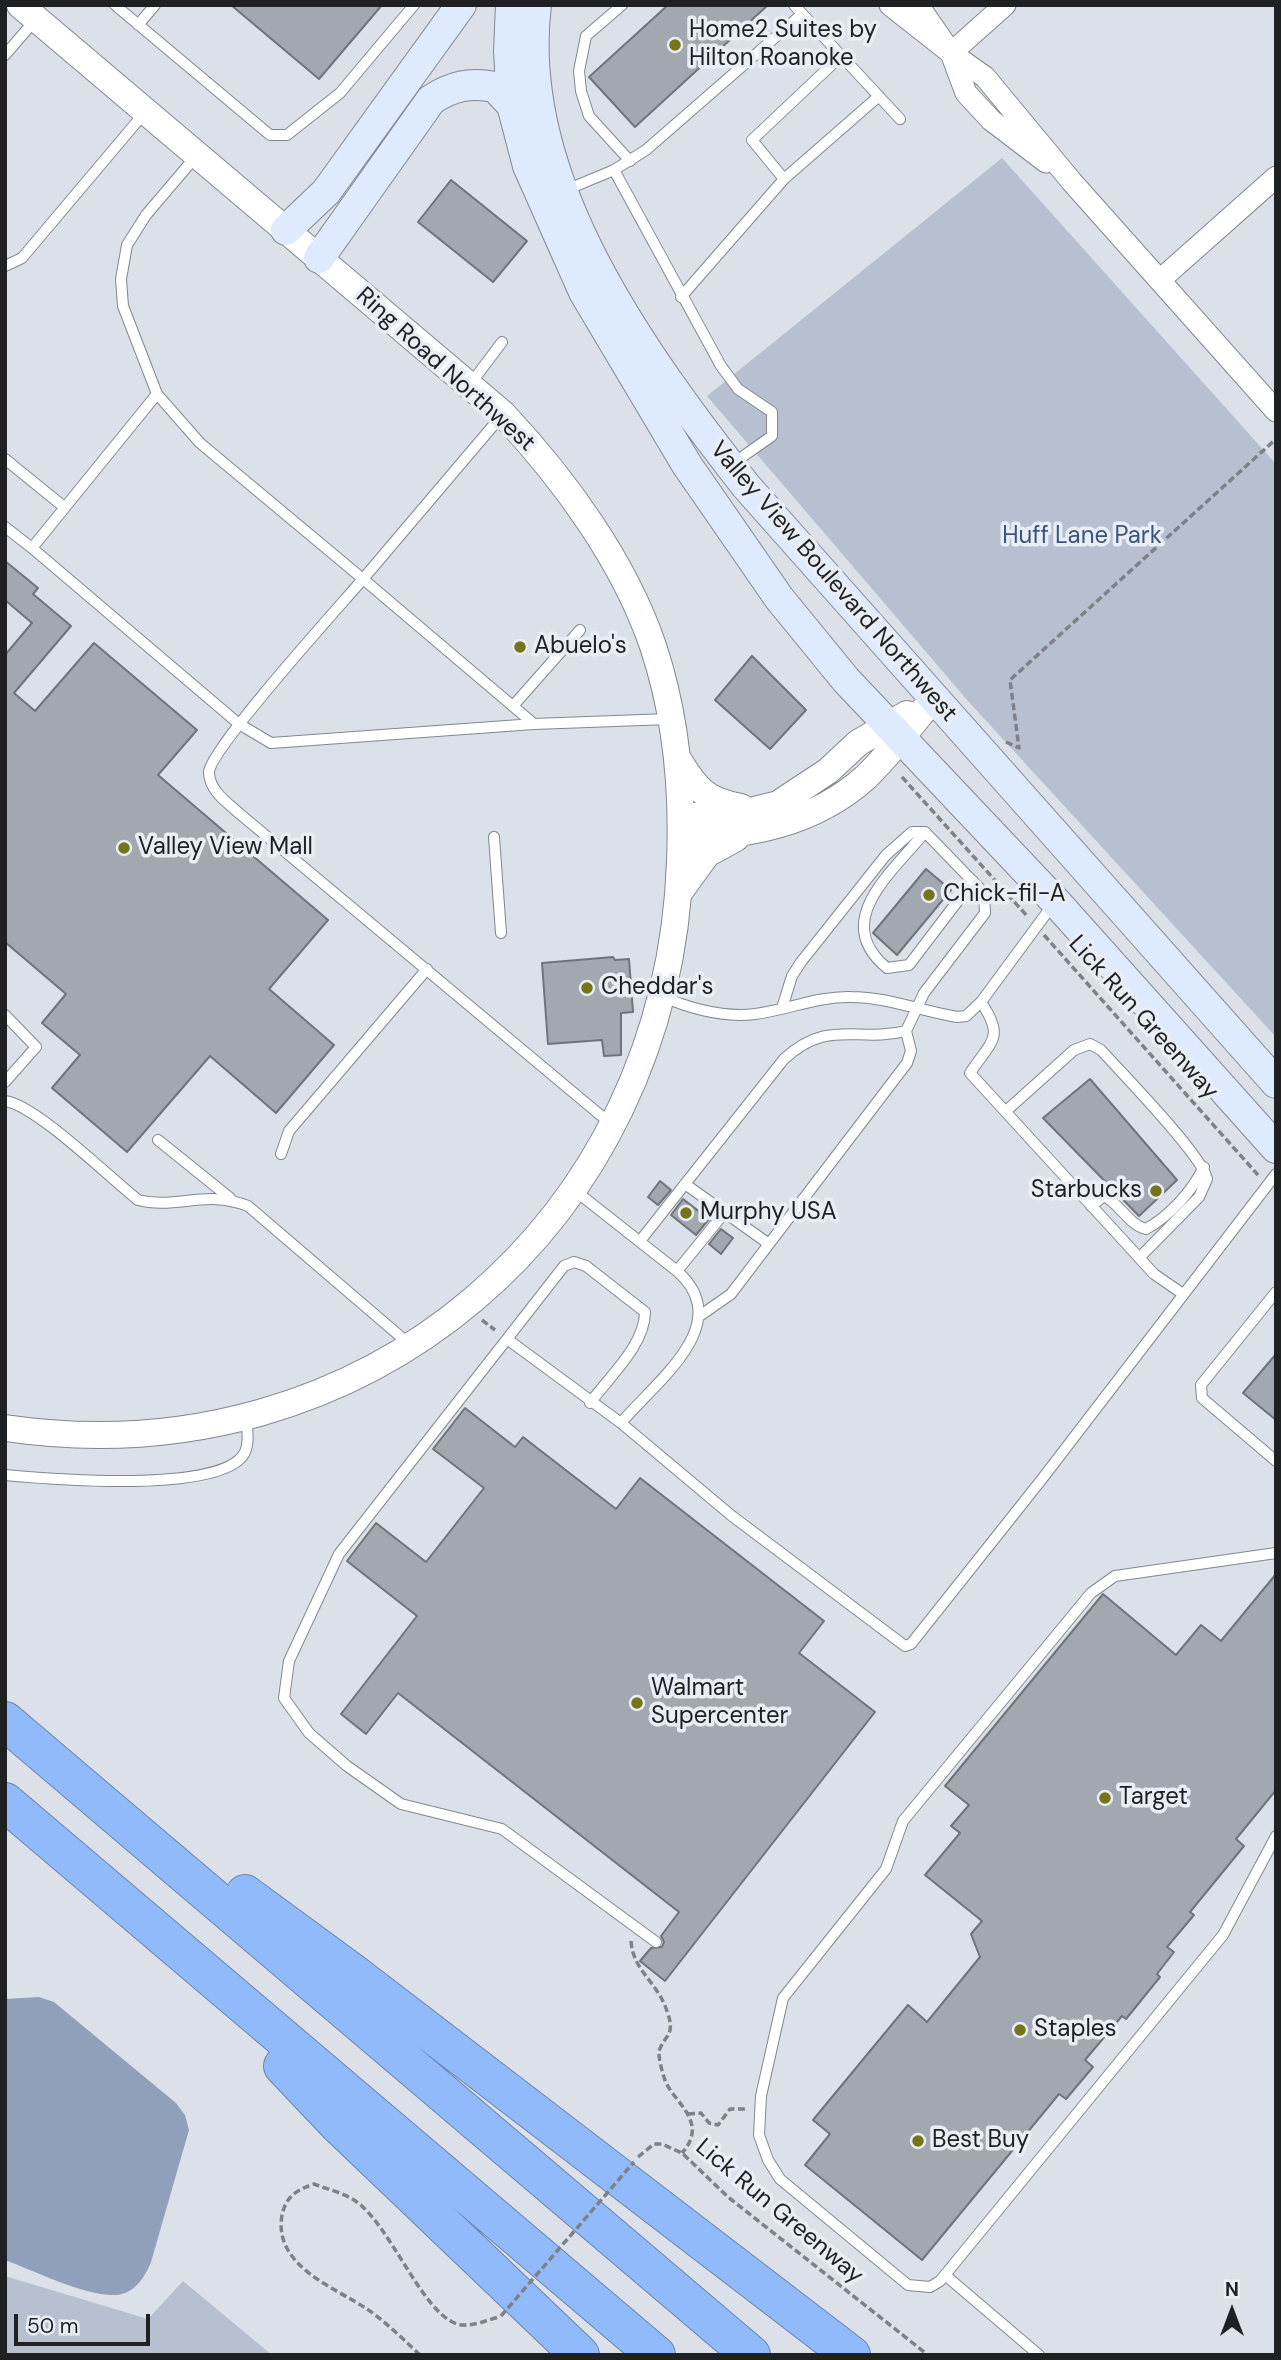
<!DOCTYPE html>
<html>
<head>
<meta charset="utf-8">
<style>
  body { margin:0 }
  #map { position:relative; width:1281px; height:2360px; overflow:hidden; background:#dce1e9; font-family:"DM Sans",sans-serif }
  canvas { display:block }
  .frame { position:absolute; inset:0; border:7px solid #1e2022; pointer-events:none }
  .north { position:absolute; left:1197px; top:2276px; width:70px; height:70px; -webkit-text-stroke:5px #e9eef6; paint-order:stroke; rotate:0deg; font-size:19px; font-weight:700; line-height:28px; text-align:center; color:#1e2022 }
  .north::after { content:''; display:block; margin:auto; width:24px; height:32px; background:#1e2022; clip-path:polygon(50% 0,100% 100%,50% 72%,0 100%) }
  .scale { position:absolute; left:14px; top:2314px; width:136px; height:32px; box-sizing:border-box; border:4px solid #1e2022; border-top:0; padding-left:9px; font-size:21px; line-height:24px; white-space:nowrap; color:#1e2022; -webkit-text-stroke:5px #e9eef6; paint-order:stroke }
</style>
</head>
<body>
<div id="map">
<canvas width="1281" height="2360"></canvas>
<div class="frame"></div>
<div class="north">N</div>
<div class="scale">50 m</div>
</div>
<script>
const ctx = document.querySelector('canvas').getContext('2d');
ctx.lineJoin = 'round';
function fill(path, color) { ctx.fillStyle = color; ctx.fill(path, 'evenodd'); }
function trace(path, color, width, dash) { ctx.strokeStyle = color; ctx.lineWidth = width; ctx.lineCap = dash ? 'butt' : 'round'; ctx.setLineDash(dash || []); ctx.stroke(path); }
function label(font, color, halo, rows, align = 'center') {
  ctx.font = font + ' "DM Sans",sans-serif'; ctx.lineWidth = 7; ctx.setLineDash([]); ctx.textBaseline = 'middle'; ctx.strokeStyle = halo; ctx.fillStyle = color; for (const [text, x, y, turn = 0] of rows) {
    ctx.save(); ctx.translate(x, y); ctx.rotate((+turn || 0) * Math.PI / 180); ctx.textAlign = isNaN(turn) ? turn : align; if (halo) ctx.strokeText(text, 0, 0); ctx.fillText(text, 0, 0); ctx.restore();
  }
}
fill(new Path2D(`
  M 1002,158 L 1276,464 L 1276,1037 L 968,701 L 707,396 Z
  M 5,2276 L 148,2319 L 183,2281 L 272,2355 L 5,2355 Z`), '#b6c0d1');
fill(new Path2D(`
  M 39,1997 L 54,2002 L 176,2103 L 185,2115 L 189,2130 L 151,2262 C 145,2277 135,2293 117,2295 C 86,2297 35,2271 5,2260 L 5,1999 Z`), '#90a0ba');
const building = new Path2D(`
  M 231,5 L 382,5 L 319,79 Z
  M 668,5 L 768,5 L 635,127 L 589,77 Z
  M 451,180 L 527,241 L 493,282 L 418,222 Z
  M 5,561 L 38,588 L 33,594 L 71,626 L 14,693 L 35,711 L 94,643 L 197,730 L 158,775 L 328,920 L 269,989 L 334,1045 L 276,1113 L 210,1056 L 127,1152 L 52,1088 L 80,1055 L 42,1023 L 66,994 L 5,942 L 5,655 L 32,623 L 5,600 Z
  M 752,656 L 806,710 L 770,749 L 715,700 Z
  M 926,869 L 951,890 L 897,955 L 873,933 Z
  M 613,957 L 615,960 L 629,959 L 633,1012 L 621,1013 L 621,1055 L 604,1056 L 602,1040 L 548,1044 L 542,963 Z
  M 1090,1079 L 1177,1180 L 1139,1216 L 1043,1118 Z
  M 660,1181 L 671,1190 L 658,1205 L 648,1197 Z
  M 683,1199 L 709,1219 L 696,1235 L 671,1215 Z
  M 721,1229 L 733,1238 L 721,1254 L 709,1244 Z
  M 1276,1354 L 1276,1420 L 1243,1393 Z
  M 465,1408 L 515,1447 L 523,1437 L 616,1509 L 640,1478 L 824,1621 L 799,1653 L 875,1712 L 665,1981 L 640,1961 L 651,1948 L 662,1947 L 664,1942 L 661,1936 L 679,1912 L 398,1693 L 366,1734 L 341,1714 L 417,1616 L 347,1561 L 376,1523 L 426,1562 L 484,1488 L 433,1449 Z
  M 1276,1574 L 1276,1790 L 1236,1839 L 1244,1846 L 1190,1912 L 1194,1915 L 1167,1947 L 1174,1952 L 1157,1974 L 1160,1977 L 1126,2019 L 1122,2016 L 1085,2060 L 1093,2067 L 1066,2099 L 1059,2094 L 922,2260 L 805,2165 L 830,2134 L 813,2120 L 908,2005 L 927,2022 L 980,1957 L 971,1934 L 982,1921 L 925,1875 L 960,1833 L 951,1826 L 969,1805 L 945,1786 L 1103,1594 L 1176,1655 L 1201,1625 L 1221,1641 Z`);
fill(building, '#a3a8b0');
trace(building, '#6f737a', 2);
const service = new Path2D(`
  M 115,5 L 270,135 L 287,135 L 340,93 L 414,5
  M 622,5 L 586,36 L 579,71 L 581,91 L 589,116 L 630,161
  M 794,5 L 900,119
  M 138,25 L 155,5
  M 5,55 L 36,19
  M 197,155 L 146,215 L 127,245 L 121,279 L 123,306 L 157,394 L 200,443 L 363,579 C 339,607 211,748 209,772 C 209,791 228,803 240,814 L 611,1124
  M 614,170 L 721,366 L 738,389 L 772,412 L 772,436 L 732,464
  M 784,179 L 752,140 L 841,56
  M 566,190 L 614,170 L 646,150 L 802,14
  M 5,266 L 22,258 L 146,111
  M 681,297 L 784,179 L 879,96
  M 469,386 L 502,342
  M 157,394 L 32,548 L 239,724 L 271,743 L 534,724 L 669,719
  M 503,414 L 363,579 L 534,724
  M 5,459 L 64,507
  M 5,527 L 32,548
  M 513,706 L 580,630
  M 925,832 C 892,873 830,921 887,968 L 909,965 L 973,881
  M 494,837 L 501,933
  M 661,996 C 691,1009 722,1018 755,1014 C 787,1010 818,996 851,997 C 887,997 921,1011 957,1017 L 966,1016 L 981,1002 L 1054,903
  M 981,1002 C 1005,1038 992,1040 970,1073 L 1154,1274 L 1183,1294
  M 5,1015 L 36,1047 L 5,1082
  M 5,1101 C 36,1105 110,1178 138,1200 C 176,1210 206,1189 248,1206 L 408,1343
  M 1006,1111 L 1074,1050 L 1090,1044 L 1101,1050 C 1121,1072 1203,1156 1207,1179 L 1199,1197 L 1139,1258
  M 158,1140 L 230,1198
  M 281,1154 L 289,1131 L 427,969
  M 573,1189 L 677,1271 C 737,1324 656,1381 621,1423 L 732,1516 L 905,1646 L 911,1644 L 1042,1479 L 1276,1174
  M 1091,1206 L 1104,1196 C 1120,1204 1129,1225 1146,1229 C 1170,1216 1192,1191 1204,1167
  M 640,1241 L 685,1184
  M 769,1244 L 907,1063 L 911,1051 L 906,1031
  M 677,1271 L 725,1212
  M 1276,1292 L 1201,1385 L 1202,1398 L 1276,1461
  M 701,1315 L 731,1294 L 769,1244 L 685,1184 L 784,1059 C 828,1018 857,1043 906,1031 L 924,993 L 985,913 L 984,893 L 925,832 L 912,832 L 886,855 L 801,962 L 792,976 L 782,1008
  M 507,1339 L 339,1554 L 289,1661 L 284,1698 L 309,1733 L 347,1766 L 401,1804 L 502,1829 L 656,1942
  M 590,1403 C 609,1377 645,1345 645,1312 L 586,1266 L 574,1262 L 564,1266 L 507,1339 L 621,1423
  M 5,1475 C 50,1479 219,1494 244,1454 C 250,1443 247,1429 246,1417
  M 1276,1553 L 1115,1576 L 1091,1593 L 903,1821 L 886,1869 L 783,1998 L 761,2096 L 759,2135 L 768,2160 L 780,2179 L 908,2285 L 930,2287 L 940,2281 L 1223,1935 L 1276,1836
  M 945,2275 L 1039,2355`);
const minor = new Path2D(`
  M 890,5 L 951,53 L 966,93 L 991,120 L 1046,162
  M 918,5 L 951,53 L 985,77 L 1072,182 L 1276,411
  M 951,53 L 1005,5
  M 1160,280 L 1276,177`);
const tertiary = new Path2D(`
  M 678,759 C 696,789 706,801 741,807
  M 681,817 L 746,812 L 778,804 L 828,771 L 858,743 L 907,714
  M 681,838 C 748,836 814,824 866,777 C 890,754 911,725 933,699
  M 678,894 L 707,854 L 736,838
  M 5,1428 C 364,1481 668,1223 680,861 C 683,789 676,715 653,646 C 624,561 564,479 503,414 L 20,5`);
const secondary = new Path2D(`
  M 511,5 L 509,51 L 512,105 L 528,166 L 584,292 L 687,465 L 779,598 L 846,680 L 1055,901 L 1276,1148
  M 536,5 C 514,181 644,355 746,486 L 1276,1083
  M 286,230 L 326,192 L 461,5
  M 319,258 L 431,100 C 452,86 470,82 495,87 L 512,105`);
const motorway = new Path2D(`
  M 5,1721 L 751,2355
  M 5,1802 L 656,2355
  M 245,1894 L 354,1974 L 851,2355
  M 283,2066 L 337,2123 L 580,2355`);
trace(service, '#83878f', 12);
trace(minor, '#83878f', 23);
trace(tertiary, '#83878f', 28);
trace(secondary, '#83878f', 32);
trace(motorway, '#6984ae', 40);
trace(new Path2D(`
  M 1006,742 L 1019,748 L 1010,680 L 1276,439
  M 902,777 L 1028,917
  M 1044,935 L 1258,1175
  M 482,1320 L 495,1330
  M 631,1941 C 633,1971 657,1981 667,2011 C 676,2036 665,2034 659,2051 C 658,2055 662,2072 664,2077 C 670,2101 711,2120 682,2153
  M 688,2114 L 701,2113 L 709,2123 L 718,2125 L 730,2109 L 747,2109
  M 638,2157 L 654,2144 L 662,2144 L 682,2153 L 728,2197 L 928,2355
  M 420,2355 C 403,2339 386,2322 367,2309 C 334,2287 273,2266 282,2215 C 286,2196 297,2190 314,2184 C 327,2189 343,2193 354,2200 C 390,2223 421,2312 457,2324 C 470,2328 487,2320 499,2317`), '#7e8186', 3.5, [7, 3.5]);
trace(service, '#fff', 10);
trace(minor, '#fff', 21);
trace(tertiary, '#fff', 26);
trace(secondary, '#deeafe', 30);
trace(motorway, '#91bafa', 38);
trace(new Path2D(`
  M 501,2316 L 634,2162`), '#7e8186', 3.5, [7, 3.5]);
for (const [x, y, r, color] of [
  [675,45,7,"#747419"],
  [520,647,7,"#747419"],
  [124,848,7,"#747419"],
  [929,895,7,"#747419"],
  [587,988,7,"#747419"],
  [1156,1191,7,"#747419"],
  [686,1213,7,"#747419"],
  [637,1703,7,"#747419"],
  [1105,1798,7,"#747419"],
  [1020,2030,7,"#747419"],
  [918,2141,7,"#747419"]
]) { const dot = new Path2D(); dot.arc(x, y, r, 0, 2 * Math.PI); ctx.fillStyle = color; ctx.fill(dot); trace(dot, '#e9eef6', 2.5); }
label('24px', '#1e2022', '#e9eef6', [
  ["Home2 Suites by",689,31],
  ["Hilton Roanoke",689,59],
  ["Abuelo's",534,647],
  ["Valley View Mall",138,848],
  ["Chick-fil-A",943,895],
  ["Cheddar's",601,988],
  ["Starbucks",1142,1191,"right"],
  ["Murphy USA",700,1213],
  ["Walmart",651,1689],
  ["Supercenter",651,1717],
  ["Target",1119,1798],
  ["Staples",1034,2030],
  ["Best Buy",932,2141]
], 'left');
label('24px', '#1e2022', '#e9eef6', [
  ["Ring Road Northwest",445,370,42],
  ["Valley View Boulevard Northwest",833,582,49],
  ["Lick Run Greenway",1143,1018,48],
  ["Lick Run Greenway",779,2212,40]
]);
label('24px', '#3b547c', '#e9eef6', [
  ["Huff Lane Park",1082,537]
]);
</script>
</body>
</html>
